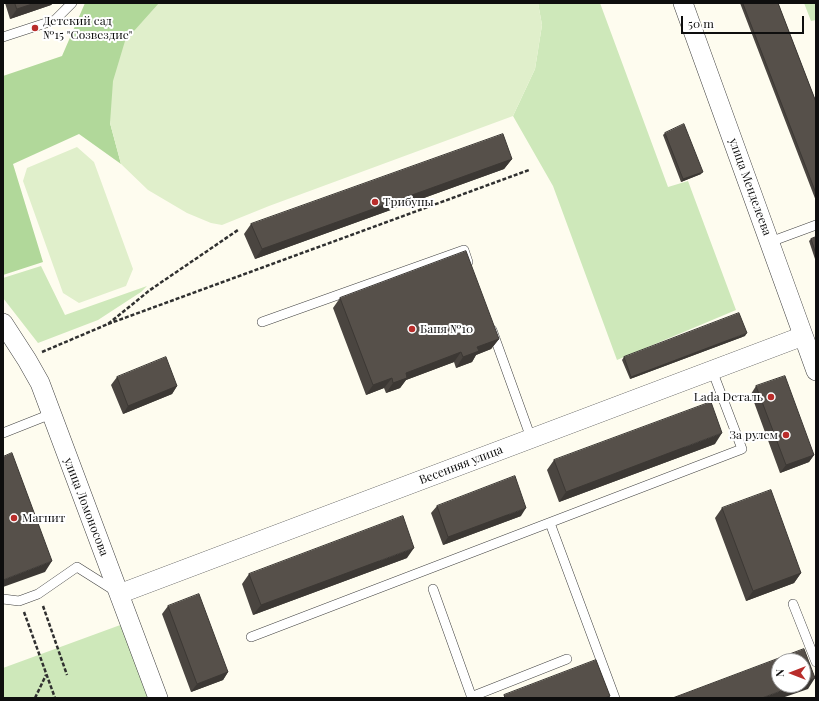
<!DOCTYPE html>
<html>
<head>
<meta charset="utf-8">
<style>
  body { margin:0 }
  #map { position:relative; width:819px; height:701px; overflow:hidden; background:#fefcef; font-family:"Playfair Display",serif }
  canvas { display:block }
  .frame { position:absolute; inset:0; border:4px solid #0e0e0e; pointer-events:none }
  .north { position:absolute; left:771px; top:653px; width:40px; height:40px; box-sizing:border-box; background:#fff; border:1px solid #9f9f9f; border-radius:50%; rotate:270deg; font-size:11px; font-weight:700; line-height:16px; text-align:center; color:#0e0e0e }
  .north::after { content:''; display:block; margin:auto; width:14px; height:18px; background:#b92d2b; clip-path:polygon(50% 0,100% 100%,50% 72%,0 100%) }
  .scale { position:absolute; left:681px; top:16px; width:123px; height:18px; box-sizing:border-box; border:2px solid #0e0e0e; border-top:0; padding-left:5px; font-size:12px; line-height:14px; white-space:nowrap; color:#0e0e0e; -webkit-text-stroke:3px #fff; paint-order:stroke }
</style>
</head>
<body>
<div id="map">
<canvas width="819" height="701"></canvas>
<div class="frame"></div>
<div class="north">N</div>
<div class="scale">50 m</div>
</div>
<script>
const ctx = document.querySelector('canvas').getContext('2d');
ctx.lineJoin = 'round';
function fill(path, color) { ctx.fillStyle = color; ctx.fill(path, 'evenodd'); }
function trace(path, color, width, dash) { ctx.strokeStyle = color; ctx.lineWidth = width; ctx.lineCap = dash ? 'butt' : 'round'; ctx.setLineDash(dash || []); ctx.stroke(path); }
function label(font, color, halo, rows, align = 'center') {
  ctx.font = font + ' "Playfair Display",serif'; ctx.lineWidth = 4; ctx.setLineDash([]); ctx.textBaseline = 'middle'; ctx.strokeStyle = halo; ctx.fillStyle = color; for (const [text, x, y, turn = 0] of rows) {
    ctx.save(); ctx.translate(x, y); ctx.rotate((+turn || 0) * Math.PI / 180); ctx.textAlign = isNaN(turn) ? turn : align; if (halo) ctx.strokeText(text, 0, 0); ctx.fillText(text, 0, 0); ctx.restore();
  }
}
fill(new Path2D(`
  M 538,3 L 600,3 L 668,187 L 688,181 L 736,310 L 617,360 L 553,186 L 513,116 L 535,69 L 542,25 Z
  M 804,3 L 816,3 L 816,20 L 811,21 Z
  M 41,266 L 65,315 L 147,286 L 141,292 L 98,320 L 38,343 L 3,298 L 3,278 Z
  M 123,624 L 150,698 L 3,698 L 3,668 Z`), '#cee8ba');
fill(new Path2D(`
  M 85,3 L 159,3 L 110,123 L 121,164 L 79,134 L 13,164 L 43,262 L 3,275 L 3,76 L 62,56 Z`), '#b1d89a');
fill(new Path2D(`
  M 159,3 L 538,3 L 542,25 L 535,69 L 513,116 L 269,206 L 222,225 L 211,223 L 187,213 L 148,190 L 121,164 L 110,123 L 113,81 L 125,41 Z
  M 77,147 L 94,162 L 133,269 L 126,286 L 79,303 L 63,293 L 23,181 L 27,168 Z`), '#e0efcb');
const service = new Path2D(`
  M 3,37 L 55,20 L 72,3
  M 770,242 L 816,225
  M 262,322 L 464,250 L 468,262
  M 492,330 L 531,438
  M 3,433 L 51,414
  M 550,523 L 615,698
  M 433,589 L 472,698
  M 3,599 L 19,601 L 38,594 L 77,567 L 115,591
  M 793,604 L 816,662
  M 251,637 L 742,449 L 712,370
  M 471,697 L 567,659`);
const minor = new Path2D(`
  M 683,3 L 816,371
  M 3,323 L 27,360 L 40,383 L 158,698
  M 119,594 L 803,336`);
trace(service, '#414141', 10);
trace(minor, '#414141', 20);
trace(new Path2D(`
  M 108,324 L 529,170
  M 42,352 L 108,324 L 150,290 L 238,230
  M 43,606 L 67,675
  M 24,612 L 55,698
  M 35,698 L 46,675
  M 815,698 L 816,698`), '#303030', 2.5, [4, 2]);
trace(service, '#fff', 9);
trace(minor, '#fff', 19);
fill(new Path2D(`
  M 5,3 L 53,3 L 51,5 L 10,19 Z
  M 740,3 L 778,3 L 816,102 L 816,201 Z
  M 665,133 L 701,174 L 681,182 L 663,135 Z
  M 512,159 L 504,169 L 255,259 L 244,234 L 251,224 Z
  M 816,237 L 816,262 L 809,241 L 811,239 Z
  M 340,298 L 499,339 L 491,349 L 476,355 L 472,362 L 456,368 L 454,362 L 406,380 L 400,388 L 386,393 L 384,388 L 366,395 L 333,308 Z
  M 745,336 L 630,379 L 622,360 L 624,357 Z
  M 117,377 L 177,386 L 172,394 L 123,414 L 111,385 Z
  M 756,386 L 814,455 L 809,462 L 780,473 L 751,394 Z
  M 715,444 L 559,502 L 547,470 L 554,460 Z
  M 437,506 L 521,516 L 443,545 L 431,513 Z
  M 722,508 L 801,573 L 794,583 L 746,601 L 715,518 Z
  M 407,558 L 253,615 L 242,584 L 249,574 Z
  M 168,606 L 228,672 L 223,680 L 191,692 L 162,614 Z`), '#4a4540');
fill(new Path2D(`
  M 35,3 L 53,3 L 51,5 L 10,19 L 17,9 Z
  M 512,159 L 504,169 L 255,259 L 262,249 Z
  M 703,172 L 701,174 L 681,182 L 683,179 Z
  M 747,333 L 745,336 L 630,379 L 631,377 Z
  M 499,339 L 491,349 L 476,355 L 472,362 L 456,368 L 463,357 L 477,347 Z
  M 461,352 L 454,362 L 406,380 L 400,388 L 386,393 L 393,383 L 406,373 Z
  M 392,378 L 384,388 L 366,395 L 373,385 Z
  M 177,386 L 172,394 L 123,414 L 128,406 Z
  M 722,433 L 715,444 L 559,502 L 566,492 Z
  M 814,455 L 809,462 L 780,473 L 786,465 Z
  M 526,508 L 521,516 L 443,545 L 448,537 Z
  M 414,548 L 407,558 L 253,615 L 261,605 Z
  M 52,561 L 45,572 L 3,587 L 3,580 Z
  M 801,573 L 794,583 L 746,601 L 753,591 Z
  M 228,672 L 223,680 L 191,692 L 197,684 Z
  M 815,678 L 808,689 L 782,698 L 762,698 L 797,685 L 803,685 L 803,683 Z`), '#3c3834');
const building = new Path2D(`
  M 15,3 L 35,3 L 17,9 Z
  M 743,3 L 778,3 L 816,102 L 816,193 Z
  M 684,124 L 703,172 L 683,179 L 665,133 Z
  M 503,134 L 512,159 L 262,249 L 251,224 Z
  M 816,237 L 816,254 L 811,239 Z
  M 466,251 L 499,339 L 477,347 L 479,351 L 463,357 L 461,352 L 406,373 L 407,378 L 393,383 L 392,378 L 373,385 L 340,298 Z
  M 739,313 L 747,333 L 631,377 L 624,357 Z
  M 166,357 L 177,386 L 128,406 L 117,377 Z
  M 785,376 L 814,455 L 786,465 L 756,386 Z
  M 711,402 L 722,433 L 566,492 L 554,460 Z
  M 12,453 L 52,561 L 3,580 L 3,457 Z
  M 515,476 L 526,508 L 448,537 L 437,506 Z
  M 771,490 L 801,573 L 753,591 L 722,508 Z
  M 403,516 L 414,548 L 261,605 L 249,574 Z
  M 199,594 L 228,672 L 197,684 L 168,606 Z
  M 804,649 L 815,678 L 803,683 L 803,661 L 779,661 L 779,685 L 797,685 L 762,698 L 673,698 Z
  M 596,660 L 610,696 L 605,698 L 505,698 L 504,695 Z`);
fill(building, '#56504a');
trace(building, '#3c3834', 1);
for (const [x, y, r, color] of [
  [35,28,4,"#b92d2b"],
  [375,202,4,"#b92d2b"],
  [412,329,4,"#b92d2b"],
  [771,397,4,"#b92d2b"],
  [786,435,4,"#b92d2b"],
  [14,518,4,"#b92d2b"]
]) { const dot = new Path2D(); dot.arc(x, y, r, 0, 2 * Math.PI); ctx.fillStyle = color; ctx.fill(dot); trace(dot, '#fff', 1.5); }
label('12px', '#0e0e0e', '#fff', [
  ["Детский сад",43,21],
  ["№15 \"Созвездие\"",43,35],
  ["Трибуны",383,202],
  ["Баня №10",420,329],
  ["Lada Dеталь",763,397,"right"],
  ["За рулем",778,435,"right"],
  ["Магнит",22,518]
], 'left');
label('12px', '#0e0e0e', '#fff', [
  ["улица Менделеева",750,187,70],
  ["Весенняя улица",461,465,-21],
  ["улица Ломоносова",86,507,69]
]);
</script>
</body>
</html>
